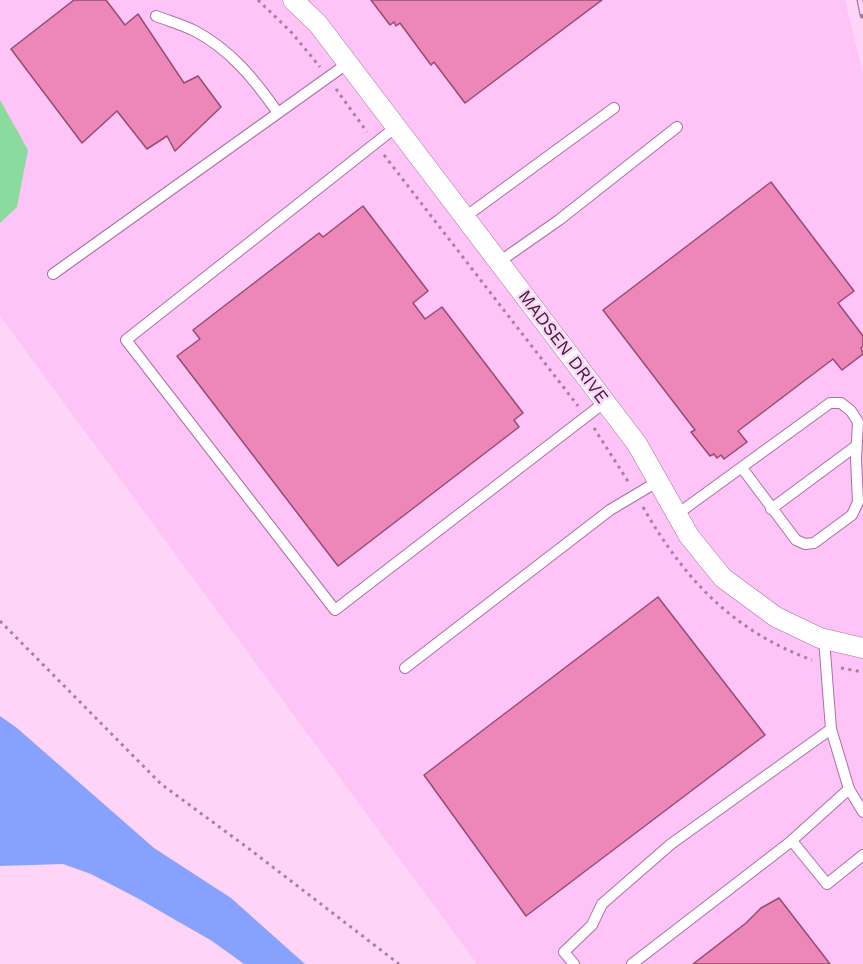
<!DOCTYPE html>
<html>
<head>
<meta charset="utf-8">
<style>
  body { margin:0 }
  canvas { display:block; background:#fed5f8 }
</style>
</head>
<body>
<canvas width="863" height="964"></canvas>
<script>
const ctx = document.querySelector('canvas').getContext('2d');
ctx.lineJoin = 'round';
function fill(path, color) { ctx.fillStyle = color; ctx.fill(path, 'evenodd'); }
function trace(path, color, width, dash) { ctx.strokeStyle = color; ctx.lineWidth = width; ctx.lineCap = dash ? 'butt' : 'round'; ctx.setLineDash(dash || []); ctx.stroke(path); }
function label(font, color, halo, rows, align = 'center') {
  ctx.font = font + ' "Work Sans",sans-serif'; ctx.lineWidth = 5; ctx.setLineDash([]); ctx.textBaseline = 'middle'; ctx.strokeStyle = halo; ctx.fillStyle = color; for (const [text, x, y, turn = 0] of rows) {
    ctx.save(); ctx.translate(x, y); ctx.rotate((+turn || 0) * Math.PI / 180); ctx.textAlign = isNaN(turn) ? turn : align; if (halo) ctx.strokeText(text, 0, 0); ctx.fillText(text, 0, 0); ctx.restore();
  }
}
fill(new Path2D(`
  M 0,0 L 845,0 L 863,75 L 863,964 L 477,964 L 0,316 Z`), '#fec3f7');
fill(new Path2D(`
  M 0,100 L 28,150 L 17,207 L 0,223 Z`), '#8adb9d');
fill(new Path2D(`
  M 0,716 L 17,728 L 154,848 L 231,898 L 305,964 L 244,964 L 212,941 L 139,899 L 91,874 L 63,864 L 0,866 Z`), '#87a2fe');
const building = new Path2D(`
  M 74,0 L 106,0 L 125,25 L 138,14 L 184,83 L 198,76 L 221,107 L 175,151 L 167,136 L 147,149 L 117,111 L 82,143 L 11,49 Z
  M 371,0 L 602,0 L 465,103 L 434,62 L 431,65 L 400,23 L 396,26 L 394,22 L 390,25 Z
  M 771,182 L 854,291 L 838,303 L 863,336 L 863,346 L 861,348 L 863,354 L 842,370 L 833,359 L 738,431 L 747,442 L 724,459 L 721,455 L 717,458 L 714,454 L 710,456 L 691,432 L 695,430 L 603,310 Z
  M 363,206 L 428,291 L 413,303 L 425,319 L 442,307 L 523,413 L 514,420 L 519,427 L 338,566 L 177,356 L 200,339 L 193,330 L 319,233 L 323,237 Z
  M 658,597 L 765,735 L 526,916 L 424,775 Z
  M 779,898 L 830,964 L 693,964 L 746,923 L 761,908 Z`);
fill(building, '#ee87b9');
trace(building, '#964c71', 1.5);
const service = new Path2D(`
  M 156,16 C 169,21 183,25 195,31 C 231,50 255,80 278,113
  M 396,127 L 126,340 L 335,610 L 605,402
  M 465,217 L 614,108
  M 499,262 L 559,220 L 677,127
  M 53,274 L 348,63
  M 771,509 L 856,446
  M 676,515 L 830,403 L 841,403 L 851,411 L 858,422 L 856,459 L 858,502 L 852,515 L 814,543 L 805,544 L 796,540 L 742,468
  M 824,639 L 831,729 L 849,789 L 863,812
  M 405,668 L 610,510 L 657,482
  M 792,841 L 827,884 L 863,855
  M 574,964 L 564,952 L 592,925 L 602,904 L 671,844 L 831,729
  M 632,964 L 789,843 L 849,789`);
const minor = new Path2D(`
  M 293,0 L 318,24 L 637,444 L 689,536 L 723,578 L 776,617 L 820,638 L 863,648`);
trace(service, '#ac6ea5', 12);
trace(minor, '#ac6ea5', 21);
trace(new Path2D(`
  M 258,0 L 292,33 L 320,67
  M 336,89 L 367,132
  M 384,155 L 578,406
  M 594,428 L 629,483
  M 643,507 C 684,579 733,631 812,660
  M 0,621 L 161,784 L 248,848 L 399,964
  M 841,668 L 863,672`), '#a583a0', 3, [3, 4.5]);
trace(service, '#fff', 10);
trace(minor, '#fff', 20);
const rail = new Path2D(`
  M 860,0 L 863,15`);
trace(rail, '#a07e9b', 7);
trace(rail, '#fed5f8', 4.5, [14]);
label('18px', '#3c2239', '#fed5f8', [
  ["MADSEN DRIVE",563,347,53]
]);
</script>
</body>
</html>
